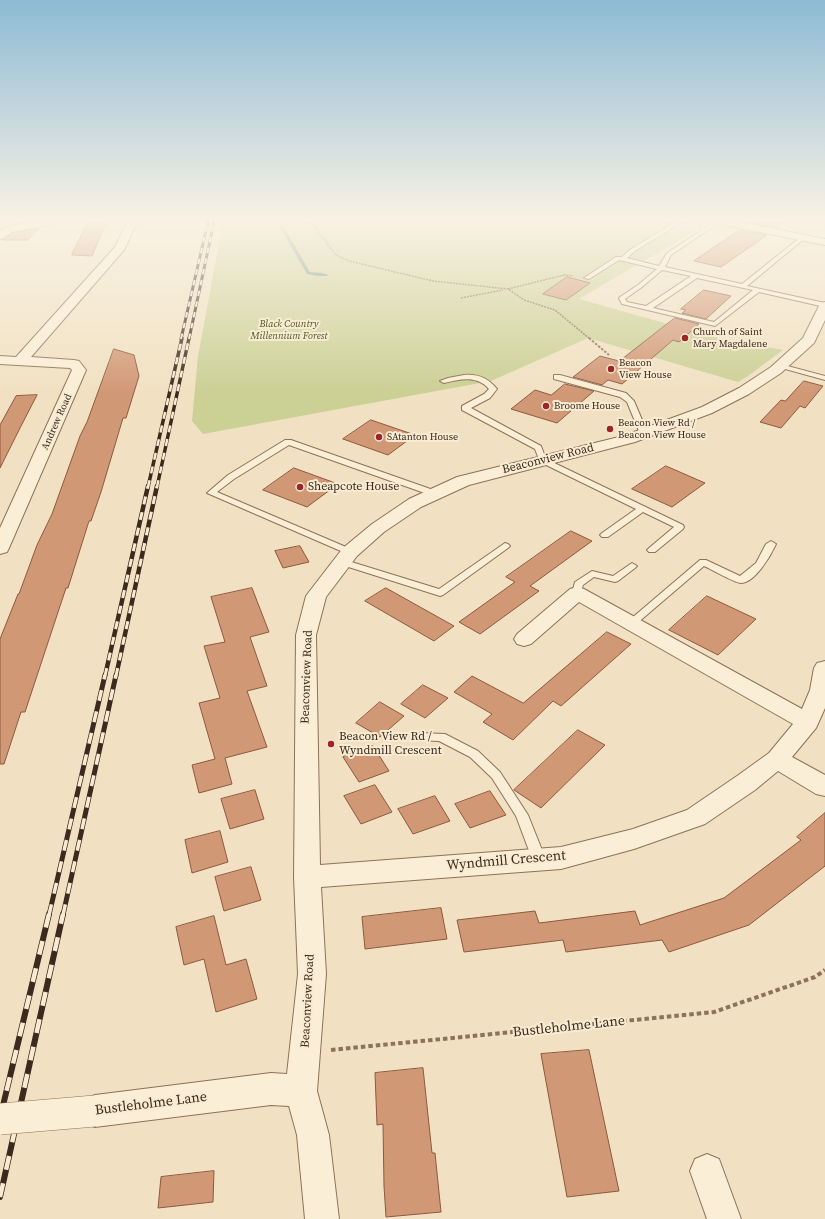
<!DOCTYPE html>
<html>
<head>
<meta charset="utf-8">
<style>
  body { margin:0 }
  canvas { display:block; background:#f1e1c2 }
</style>
</head>
<body>
<canvas width="825" height="1219"></canvas>
<script>
const ctx = document.querySelector('canvas').getContext('2d');
ctx.lineJoin = 'round';
function fill(path, color) { ctx.fillStyle = color; ctx.fill(path, 'evenodd'); }
function trace(path, color, width, dash) { ctx.strokeStyle = color; ctx.lineWidth = width; ctx.lineCap = dash ? 'butt' : 'round'; ctx.setLineDash(dash || []); ctx.stroke(path); }
function label(font, color, halo, rows, align = 'center') {
  ctx.font = font + ' "Source Serif 4",serif'; ctx.lineWidth = 4; ctx.setLineDash([]); ctx.textBaseline = 'middle'; ctx.strokeStyle = halo; ctx.fillStyle = color; for (const [text, x, y, turn = 0] of rows) {
    ctx.save(); ctx.translate(x, y); ctx.rotate((+turn || 0) * Math.PI / 180); ctx.textAlign = isNaN(turn) ? turn : align; if (halo) ctx.strokeText(text, 0, 0); ctx.fillText(text, 0, 0); ctx.restore();
  }
}
fill(new Path2D(`
  M 223,222 L 710,222 L 579,299 L 718,338 L 783,350 L 748,376 L 738,382 L 588,338 L 491,381 L 203,434 L 192,421 L 198,356 Z`), '#cbd095');
fill(new Path2D(`
  M 281,225 L 283,226 L 310,272 C 315,273 323,272 328,275 L 327,276 L 317,276 L 307,274 L 279,226 Z`), '#6b9287');
const building = new Path2D(`
  M 88,222 L 106,222 L 92,256 L 72,255 Z
  M 752,222 L 785,222 L 777,228 L 751,223 Z
  M 39,228 L 28,240 L 2,240 L 13,233 Z
  M 740,230 L 767,235 L 721,267 L 694,261 Z
  M 567,277 L 590,283 L 566,300 L 543,294 Z
  M 704,290 L 731,296 L 706,319 L 682,313 L 686,310 L 681,309 Z
  M 675,318 L 699,324 L 679,342 L 673,340 L 622,384 L 608,380 L 602,385 L 573,377 L 600,356 L 619,361 Z
  M 114,349 L 134,355 L 139,376 L 126,418 L 123,418 L 101,492 L 91,521 L 89,521 L 68,588 L 66,588 L 25,712 L 21,712 L 4,764 L 0,764 L 0,639 L 18,594 L 19,594 L 37,545 L 52,514 L 80,436 L 87,422 Z
  M 804,381 L 823,386 L 805,408 L 800,406 L 781,428 L 760,422 L 781,400 L 785,401 Z
  M 565,384 L 594,391 L 557,423 L 511,409 L 535,390 L 551,395 Z
  M 37,395 L 20,428 L 0,468 L 0,425 L 16,396 Z
  M 371,420 L 415,435 L 388,455 L 343,439 Z
  M 666,466 L 705,483 L 672,507 L 632,489 Z
  M 294,468 L 338,484 L 307,507 L 263,490 Z
  M 571,531 L 592,541 L 530,586 L 539,591 L 480,634 L 459,622 L 515,582 L 506,577 Z
  M 300,546 L 309,562 L 283,568 L 275,551 Z
  M 252,588 L 269,632 L 250,637 L 267,686 L 247,691 L 267,747 L 225,758 L 232,784 L 199,793 L 192,765 L 215,759 L 199,703 L 220,698 L 204,646 L 225,642 L 211,597 Z
  M 386,588 L 454,626 L 434,641 L 365,601 Z
  M 707,596 L 756,619 L 718,655 L 669,630 Z
  M 607,632 L 631,644 L 561,706 L 553,701 L 513,740 L 483,722 L 492,714 L 454,692 L 472,676 L 523,703 Z
  M 423,685 L 448,698 L 425,718 L 401,704 Z
  M 380,702 L 404,716 L 380,737 L 356,723 Z
  M 578,730 L 605,745 L 541,808 L 514,790 Z
  M 373,746 L 389,771 L 359,782 L 343,757 Z
  M 375,785 L 392,812 L 361,824 L 344,796 Z
  M 255,790 L 264,819 L 230,829 L 221,799 Z
  M 490,791 L 506,815 L 470,828 L 455,804 Z
  M 435,796 L 450,821 L 413,834 L 398,809 Z
  M 825,813 L 825,866 L 749,925 L 669,952 L 662,940 L 566,952 L 563,940 L 464,952 L 457,920 L 535,911 L 539,923 L 635,911 L 640,925 L 724,898 L 801,840 L 797,837 Z
  M 220,831 L 228,862 L 192,873 L 185,840 Z
  M 251,867 L 261,900 L 224,911 L 215,877 Z
  M 441,908 L 447,939 L 365,949 L 362,917 Z
  M 214,916 L 226,965 L 246,959 L 257,999 L 216,1012 L 204,959 L 184,965 L 176,927 Z
  M 589,1050 L 619,1191 L 567,1197 L 541,1054 Z
  M 423,1068 L 432,1153 L 435,1153 L 441,1212 L 386,1217 L 384,1186 L 383,1124 L 377,1125 L 375,1073 Z
  M 214,1171 L 213,1202 L 158,1208 L 161,1177 Z`);
fill(building, '#d19876');
trace(building, '#8d593c', 1);
const lane = new Path2D(`
  M 676,222 L 682,222 L 635,251 L 627,258 L 659,266 L 667,253 L 714,222 L 720,222 L 671,255 L 665,267 L 742,284 L 802,236 L 804,237 L 804,239 L 747,286 L 825,303 L 825,307 L 759,292 L 715,326 L 622,304 L 619,298 L 620,297 L 638,285 L 657,269 L 619,260 L 589,279 L 584,278 L 616,257 L 622,257 L 631,249 ZM 662,270 L 691,276 L 646,306 L 627,302 L 625,299 L 642,287 ZM 697,278 L 753,290 L 714,322 L 653,308 Z
  M 780,364 L 825,376 L 825,380 L 778,367 L 778,365 Z
  M 464,375 C 478,374 488,378 497,389 L 490,398 L 471,408 L 541,446 L 546,459 L 683,525 L 684,527 L 683,529 L 655,552 L 649,552 L 647,550 L 649,548 L 674,527 L 643,512 L 608,537 L 602,537 L 600,535 L 602,533 L 636,509 L 540,462 L 535,449 L 462,410 L 462,406 L 484,394 L 489,389 C 477,375 460,379 444,383 L 440,381 L 448,378 Z
  M 554,375 L 560,375 L 626,393 L 634,401 L 648,434 L 644,436 L 641,436 L 627,402 L 620,397 L 554,379 Z
  M 285,440 L 291,440 L 439,492 L 440,494 L 439,496 L 433,496 L 289,445 L 234,479 L 217,492 L 353,550 L 355,552 L 350,555 L 207,493 L 228,475 Z
  M 771,541 L 776,544 C 771,555 755,583 741,583 C 735,583 711,569 704,566 L 635,625 L 631,626 L 626,623 L 700,560 L 706,560 L 740,576 L 756,563 L 766,544 Z
  M 505,543 L 508,544 L 510,546 L 508,548 L 443,595 L 440,596 L 339,564 L 337,562 L 339,560 L 345,560 L 439,589 Z
  M 632,563 L 637,566 L 635,568 L 618,581 L 615,582 L 594,577 L 583,585 L 580,595 L 577,596 L 572,593 L 575,582 L 592,571 L 613,576 Z
  M 419,733 L 445,734 L 478,751 L 500,772 L 528,815 L 546,860 L 544,864 L 539,865 L 534,864 L 516,816 L 492,778 L 470,757 L 439,741 L 415,740 L 413,737 L 415,734 Z`);
const street = new Path2D(`
  M 32,222 L 54,222 L 49,225 L 12,232 L 4,238 L 0,239 L 0,231 L 5,227 Z
  M 127,222 L 137,222 L 124,250 L 31,357 L 74,360 L 79,361 L 86,370 L 9,548 L 7,552 L 0,554 L 0,528 L 72,370 L 70,368 L 0,364 L 0,356 L 16,357 L 115,247 Z
  M 720,222 L 740,222 L 825,239 L 825,245 L 725,225 L 721,224 Z
  M 825,302 L 825,320 L 814,343 L 781,373 L 749,394 L 712,413 L 635,442 L 469,485 L 421,507 L 384,532 L 357,556 L 326,597 L 316,635 L 320,865 L 561,847 L 633,829 L 687,810 L 737,776 L 769,753 L 793,724 L 579,602 L 531,644 L 524,646 L 517,644 L 514,639 L 517,634 L 570,589 L 577,587 L 584,589 L 802,709 L 810,690 L 814,668 L 817,663 L 825,661 L 825,708 L 816,728 L 792,757 L 825,775 L 825,796 L 816,794 L 778,771 L 755,790 L 705,824 L 634,849 L 561,869 L 321,887 L 326,974 L 317,1091 L 329,1135 L 339,1219 L 305,1219 L 297,1135 L 289,1106 L 271,1105 L 95,1127 L 84,1122 L 79,1111 L 84,1100 L 95,1095 L 271,1073 L 287,1074 L 298,974 L 294,877 L 296,635 L 306,596 L 309,592 L 343,548 L 372,524 L 409,499 L 457,477 L 623,436 L 702,407 L 739,388 L 771,367 L 803,338 L 819,306 L 821,303 Z
  M 707,1154 L 719,1159 L 741,1219 L 707,1219 L 690,1171 L 695,1159 Z`);
trace(lane, '#8c7258', 2);
trace(street, '#8c7258', 2);
trace(new Path2D(`
  M 311,222 L 336,255 L 349,261 L 433,281 L 508,289 L 524,300 L 555,310 L 590,339
  M 508,289 L 564,275 L 573,276
  M 461,298 L 503,290`), '#8c7258', 1.5, [2, 1]);
trace(new Path2D(`
  M 589,338 L 609,355`), '#8c7258', 2, [2.5, 1.5]);
trace(new Path2D(`
  M 331,1050 L 714,1012 L 815,977 L 825,970`), '#8c7258', 4, [4.5, 3]);
fill(lane, '#fbeed6');
fill(street, '#fbeed6');
const railFar4 = new Path2D(`
  M 181,339 L 208,222
  M 189,339 L 214,222`);
const railFar3 = new Path2D(`
  M 148,487 L 182,338
  M 157,487 L 189,338`);
const railFar2 = new Path2D(`
  M 105,676 L 148,486
  M 116,676 L 157,486`);
const railFar1 = new Path2D(`
  M 49,915 L 105,675
  M 63,915 L 116,675`);
const rail = new Path2D(`
  M 0,1118 L 49,914
  M 0,1197 L 63,914`);
trace(railFar4, '#3b2a1d', 3);
trace(railFar3, '#3b2a1d', 3.5);
trace(railFar2, '#3b2a1d', 4.5);
trace(railFar1, '#3b2a1d', 5);
trace(rail, '#3b2a1d', 6);
trace(railFar4, '#f8ebd2', 2, [5.5]);
trace(railFar3, '#f8ebd2', 2.5, [7]);
trace(railFar2, '#f8ebd2', 3, [8]);
trace(railFar1, '#f8ebd2', 3.5, [11]);
trace(rail, '#f8ebd2', 4.5, [14]);
const streetBridge = new Path2D(`
  M 0,1119 L 95,1111`);
trace(streetBridge, '#8c7258', 32, []);
trace(streetBridge, '#fbeed6', 31);
const sky = ctx.createLinearGradient(0, 0, 0, 393);
sky.addColorStop(0, '#8dbad5');
sky.addColorStop(0.56, '#f9f2e4');
sky.addColorStop(1, '#f9f2e400');
ctx.fillStyle = sky;
ctx.fillRect(0, 0, 825, 393);
for (const [x, y, r, color] of [
  [685,338,4,"#9f242a"],
  [611,369,4,"#9f242a"],
  [546,406,4,"#9f242a"],
  [610,429,4,"#9f242a"],
  [379,437,4,"#9f242a"],
  [300,487,4,"#9f242a"],
  [331,744,4,"#9f242a"]
]) { const dot = new Path2D(); dot.arc(x, y, r, 0, 2 * Math.PI); ctx.fillStyle = color; ctx.fill(dot); trace(dot, '#f8ebd2', 1.5); }
label('italic 10px', '#4d5922', '#f8ebd2', [
  ["Black Country",289,324],
  ["Millennium Forest",289,336]
]);
label('10px', '#3b2a1d', '#f8ebd2', [
  ["Church of Saint",693,332],
  ["Mary Magdalene",693,344],
  ["Beacon",619,363],
  ["View House",619,375],
  ["Broome House",554,406],
  ["Beacon View Rd /",618,423],
  ["Beacon View House",618,435],
  ["SAtanton House",387,437]
], 'left');
label('10px', '#3b2a1d', '#f8ebd2', [
  ["Andrew Road",57,422,-66]
]);
label('12px', '#3b2a1d', '#f8ebd2', [
  ["Beaconview Road",548,459,-14],
  ["Beaconview Road",307,677,-88],
  ["Beaconview Road",308,1001,-87]
]);
label('12px', '#3b2a1d', '#f8ebd2', [
  ["Sheapcote House",308,487],
  ["Beacon View Rd /",339,737],
  ["Wyndmill Crescent",339,751]
], 'left');
label('14px', '#3b2a1d', '#f8ebd2', [
  ["Wyndmill Crescent",506,861,-5],
  ["Bustleholme Lane",569,1027,-6],
  ["Bustleholme Lane",151,1104,-7]
]);
</script>
</body>
</html>
